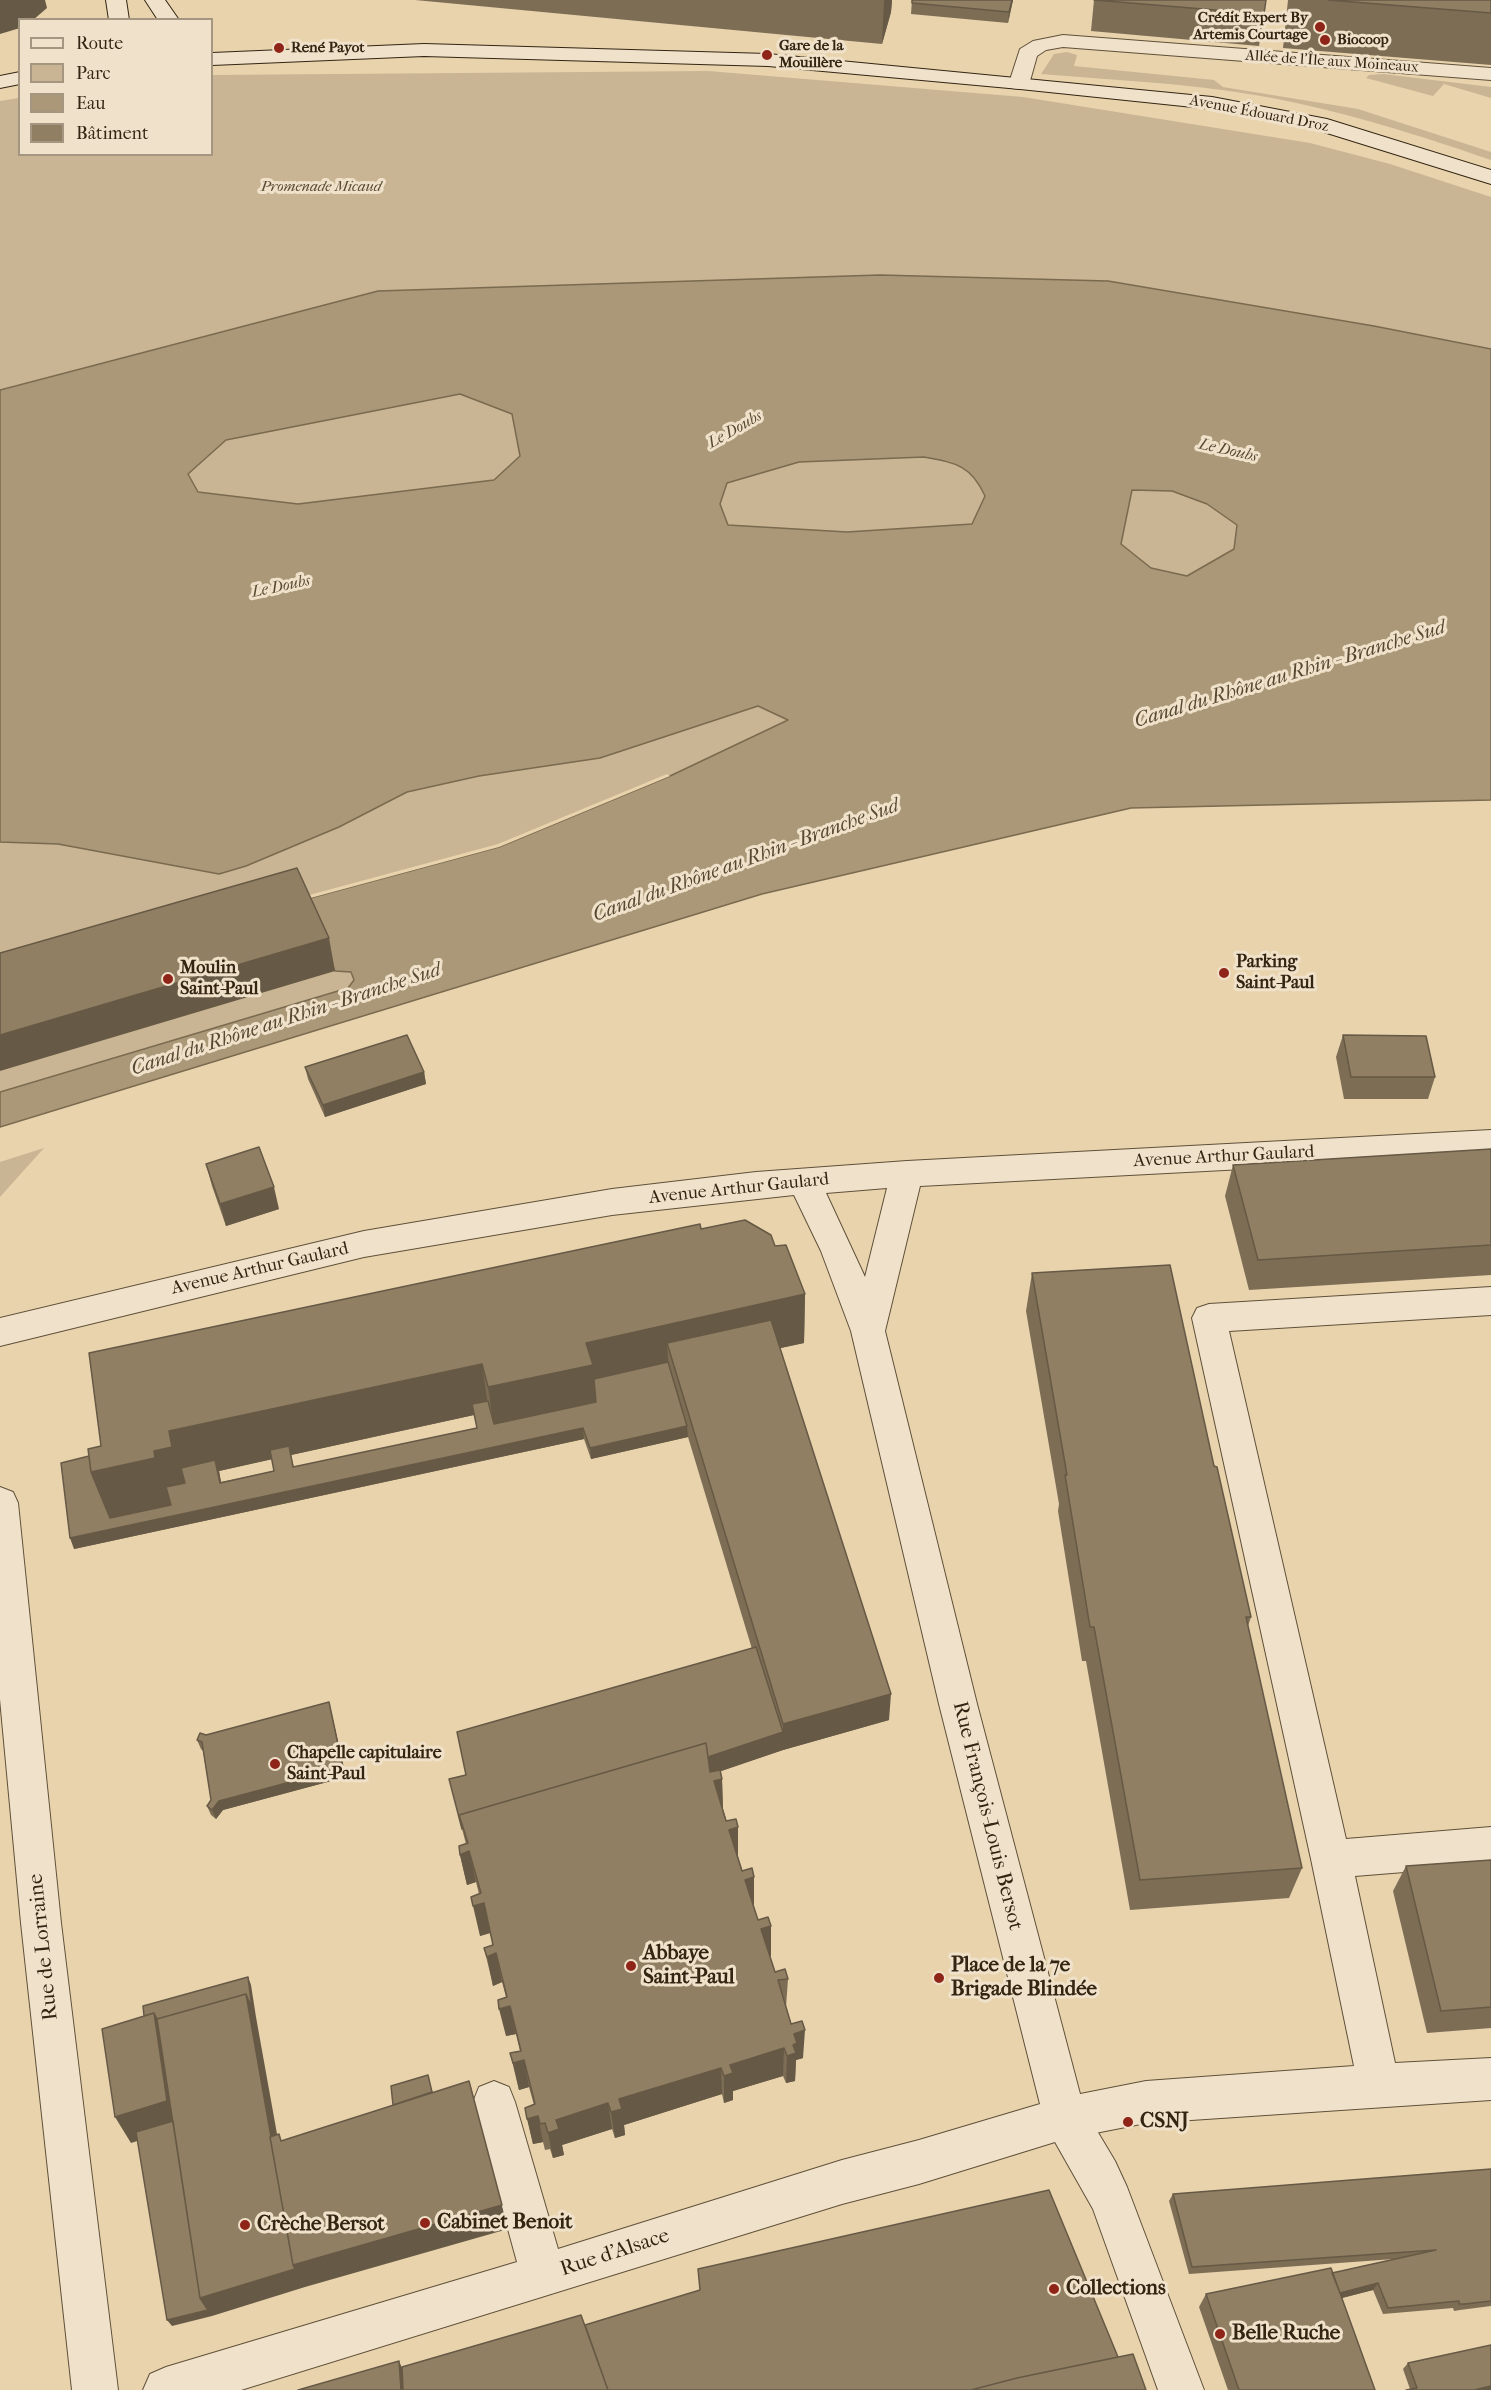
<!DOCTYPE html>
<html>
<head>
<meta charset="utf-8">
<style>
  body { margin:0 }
  #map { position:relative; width:1491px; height:2390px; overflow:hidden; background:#e8d3ad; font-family:"IM FELL French Canon",serif }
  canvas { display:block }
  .legend { position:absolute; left:18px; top:18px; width:195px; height:138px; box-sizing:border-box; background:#f0e2ca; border:2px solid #a49680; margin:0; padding:8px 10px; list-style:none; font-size:18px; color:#332512 }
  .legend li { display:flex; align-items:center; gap:12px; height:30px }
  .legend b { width:30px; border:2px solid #a49680 }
</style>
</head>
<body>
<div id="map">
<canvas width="1491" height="2390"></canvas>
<ul class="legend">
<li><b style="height:8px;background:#f0e2ca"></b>Route</li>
<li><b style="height:16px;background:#c9b593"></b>Parc</li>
<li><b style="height:16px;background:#aa9878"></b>Eau</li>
<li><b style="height:16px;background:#917f63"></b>Bâtiment</li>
</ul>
</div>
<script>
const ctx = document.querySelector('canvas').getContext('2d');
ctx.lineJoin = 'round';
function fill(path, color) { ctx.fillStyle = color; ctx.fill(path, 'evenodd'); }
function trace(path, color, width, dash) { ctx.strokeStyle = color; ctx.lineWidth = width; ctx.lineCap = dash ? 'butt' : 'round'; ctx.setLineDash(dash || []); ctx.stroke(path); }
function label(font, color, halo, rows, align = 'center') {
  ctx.font = font + ' "IM FELL French Canon",serif'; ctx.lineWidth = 6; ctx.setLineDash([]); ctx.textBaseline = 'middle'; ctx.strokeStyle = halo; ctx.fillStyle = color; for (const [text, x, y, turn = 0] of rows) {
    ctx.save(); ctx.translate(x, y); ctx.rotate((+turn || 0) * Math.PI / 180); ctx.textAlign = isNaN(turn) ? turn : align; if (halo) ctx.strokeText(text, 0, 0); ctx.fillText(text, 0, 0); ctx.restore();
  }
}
fill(new Path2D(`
  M 1067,52 L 1077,55 L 1074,66 L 1214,80 L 1223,87 L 1358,109 L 1491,152 L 1491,160 C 1404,130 1314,102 1222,90 C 1162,82 1101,79 1041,74 L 1054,54 Z
  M 708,71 L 1023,97 L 1310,143 L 1390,164 L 1491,197 L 1491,349 L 1374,326 L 1108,281 L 880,275 L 378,291 L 0,390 L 0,101 L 19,98 L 20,154 L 212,154 L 212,75 Z
  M 1383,74 L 1491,87 L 1491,98 L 1444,84 L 1433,96 L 1366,78 L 1369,75 Z
  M 460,394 L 512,414 L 520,456 L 494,480 L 298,504 L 198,492 L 188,474 L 226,439 Z
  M 924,457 C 956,463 971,465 985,496 L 973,524 L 847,532 L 728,525 L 720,504 L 726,483 L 799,462 Z
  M 1132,490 L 1172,491 L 1207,504 L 1237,524 L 1234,549 L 1187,576 L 1151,568 L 1121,545 Z
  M 758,706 L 788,720 L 670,776 L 341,970 L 351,972 L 354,980 L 348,988 L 0,1092 L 0,842 L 58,844 L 219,874 L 246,866 L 339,827 L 407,792 L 479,776 L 600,758 Z
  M 44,1148 L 0,1197 L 0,1162 Z`), '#c9b593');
const water = new Path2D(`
  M 880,275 L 1108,281 L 1374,326 L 1491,349 L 1491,800 L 1131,808 L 762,894 L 0,1127 L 0,1092 L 348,988 L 354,980 L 351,972 L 335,971 L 303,900 L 499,847 L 670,776 L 788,720 L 758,706 L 600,758 L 479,776 L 407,792 L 339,827 L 246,866 L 219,874 L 58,844 L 0,842 L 0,390 L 378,291 ZM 460,394 L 512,414 L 520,456 L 494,480 L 298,504 L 198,492 L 188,474 L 226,440 ZM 924,457 C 956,463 971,465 985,496 L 972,524 L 847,532 L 728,525 L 720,504 L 727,483 L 799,462 ZM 1132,490 L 1172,491 L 1207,504 L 1237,525 L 1234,549 L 1187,576 L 1151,568 L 1121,544 Z`);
fill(water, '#aa9878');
trace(water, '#7a6a4f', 1.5);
fill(new Path2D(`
  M 667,774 L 670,776 L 499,847 L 303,900 L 302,897 L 498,844 Z`), '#e8d3ad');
const lane = new Path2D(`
  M 1491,1287 L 1491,1315 L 1229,1331 L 1346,1839 L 1491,1827 L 1491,1865 L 1355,1876 L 1395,2063 L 1491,2058 L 1491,2100 L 1146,2123 L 1065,2139 L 1050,2133 L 1044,2118 L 1050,2103 L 1065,2097 L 1146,2081 L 1354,2066 L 1311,1859 L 1192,1318 L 1197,1308 L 1209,1304 Z`);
const street = new Path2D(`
  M 1063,35 L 1491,68 L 1491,80 L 1063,47 L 1046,50 L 1037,56 L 1028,88 L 1020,89 L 1012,88 L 1009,83 L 1020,49 L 1033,41 Z
  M 1491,1130 L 1491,1156 L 920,1186 L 885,1331 L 977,1704 L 1084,2109 L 1115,2161 L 1127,2187 L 1204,2390 L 1158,2390 L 1093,2209 L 1055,2142 L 919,2184 L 842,2204 L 241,2390 L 143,2390 L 150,2374 L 166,2367 L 517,2262 L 473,2102 L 479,2087 L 494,2081 L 509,2087 L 515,2102 L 558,2249 L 842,2160 L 919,2140 L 1040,2104 L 939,1704 L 851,1331 L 821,1251 L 794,1195 L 612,1215 L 364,1257 L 0,1346 L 0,1318 L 364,1231 L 612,1189 L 756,1172 L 907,1161 ZM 887,1188 L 865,1277 L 826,1193 Z
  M 0,1487 L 13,1492 L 18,1503 L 61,1923 L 118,2390 L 72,2390 L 21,1923 L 0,1699 Z`);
const secondary = new Path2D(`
  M 106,0 L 126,0 L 129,20 L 109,20 Z
  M 145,0 L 165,0 L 179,20 L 158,20 Z
  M 424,44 L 768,54 L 1212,97 L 1327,119 L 1491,170 L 1491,184 L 1314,129 L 1268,119 L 1212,109 L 1020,89 L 768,66 L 424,56 L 212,65 L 212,53 Z
  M 20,72 L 20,84 L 0,88 L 0,76 Z`);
trace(lane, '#605039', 2);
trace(street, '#605039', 2);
trace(secondary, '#332512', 2);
fill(lane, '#f0e2ca');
fill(street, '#f0e2ca');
fill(secondary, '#f0e2ca');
fill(new Path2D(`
  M 415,0 L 892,0 L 891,12 L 882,44 Z
  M 912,0 L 1013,0 L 1008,23 L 911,14 Z
  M 1094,0 L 1264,14 L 1259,46 L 1091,31 Z
  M 1288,0 L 1491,0 L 1491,65 L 1283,48 Z
  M 1343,1035 L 1435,1077 L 1428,1099 L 1344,1099 L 1336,1057 Z
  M 305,1067 L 424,1072 L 426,1084 L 325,1117 L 308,1079 Z
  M 1491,1149 L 1491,1275 L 1249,1290 L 1225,1196 L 1233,1165 Z
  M 206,1164 L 279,1209 L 226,1226 L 212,1186 Z
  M 701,1229 L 775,1246 L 805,1294 L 804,1343 L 780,1348 L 889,1720 L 783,1750 L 720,1771 L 722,1779 L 723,1809 L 758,1920 L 771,1926 L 771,1956 L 770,1956 L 775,1972 L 788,1979 L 786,2007 L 803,2058 L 796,2060 L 795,2081 L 786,2083 L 783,2076 L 733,2091 L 733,2100 L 724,2103 L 722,2094 L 624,2125 L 625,2135 L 615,2138 L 612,2129 L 562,2145 L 564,2155 L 553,2158 L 550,2149 L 545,2150 L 543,2142 L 533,2144 L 525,2108 L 534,2105 L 529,2087 L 519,2090 L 510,2053 L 520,2051 L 516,2034 L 506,2036 L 506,1997 L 502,1982 L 493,1986 L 491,1977 L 484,1948 L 493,1945 L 490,1933 L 480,1936 L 479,1894 L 476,1882 L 467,1885 L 460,1855 L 466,1844 L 449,1779 L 466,1775 L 752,1649 L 688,1437 L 591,1459 L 584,1439 L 74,1549 L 89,1456 L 101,1446 ZM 474,1415 L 477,1428 L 294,1467 L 291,1455 ZM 272,1459 L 274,1471 L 221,1482 L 219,1471 Z
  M 1032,1273 L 1214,1466 L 1251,1617 L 1248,1626 L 1302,1868 L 1289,1898 L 1130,1910 L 1086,1661 L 1082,1661 L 1058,1511 L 1059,1504 L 1026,1311 Z
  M 329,1702 L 346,1777 L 223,1810 L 216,1819 L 211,1815 L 207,1806 L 211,1800 L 203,1751 L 201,1749 L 197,1740 L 206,1735 Z
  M 1491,1860 L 1491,2028 L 1427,2033 L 1393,1891 L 1406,1866 Z
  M 1491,2169 L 1491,2306 L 1460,2310 L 1454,2311 L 1453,2308 L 1383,2314 L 1373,2290 L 1342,2298 L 1375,2390 L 1228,2390 L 1199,2307 L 1206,2294 L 1332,2273 L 1394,2259 L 1189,2274 L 1169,2201 L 1173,2194 Z
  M 1408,2363 L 1491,2390 L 1410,2389 L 1403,2369 Z`), '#7d6d55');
fill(new Path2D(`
  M 0,0 L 45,0 L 47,8 L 33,20 L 20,20 L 20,28 L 0,34 Z
  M 884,0 L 892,0 L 891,12 L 882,44 Z
  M 1012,0 L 1013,0 L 1008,23 L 1009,12 Z
  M 329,938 L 335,971 L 0,1071 L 0,1035 Z
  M 424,1072 L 426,1084 L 325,1117 L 323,1105 Z
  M 274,1187 L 279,1209 L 226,1226 L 220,1204 Z
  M 805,1294 L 804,1343 L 676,1371 L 667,1343 L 669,1373 L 597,1413 L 495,1435 L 488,1387 L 586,1343 Z
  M 482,1364 L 489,1412 L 472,1404 L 474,1415 L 291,1455 L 296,1477 L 291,1455 L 219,1471 L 223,1493 L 188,1494 L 171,1505 L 110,1518 L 91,1472 L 154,1451 L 169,1431 Z
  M 687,1426 L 688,1437 L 591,1459 L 590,1448 Z
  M 583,1428 L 584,1439 L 74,1549 L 70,1538 Z
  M 891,1694 L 889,1720 L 783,1750 L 707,1776 L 464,1828 L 783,1732 L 783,1724 Z
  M 329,1702 L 346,1777 L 223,1810 L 216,1819 L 212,1810 L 219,1801 Z
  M 722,1779 L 723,1811 L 714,1781 Z
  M 738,1827 L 738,1858 L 729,1830 Z
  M 469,1851 L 476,1882 L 467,1885 L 460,1855 Z
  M 754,1877 L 754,1907 L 745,1880 Z
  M 484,1903 L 490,1933 L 480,1936 L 473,1906 Z
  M 771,1926 L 771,1956 L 761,1958 L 761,1929 Z
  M 496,1953 L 502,1982 L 493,1986 L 487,1957 Z
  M 248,1977 L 251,1985 L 256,2017 L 300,2262 L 469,2081 L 508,2229 L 305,2287 L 212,2316 L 172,2326 L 167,2320 L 200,2298 L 179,2128 L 131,2143 L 115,2117 L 154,2013 L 246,1994 Z
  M 510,2006 L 516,2034 L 506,2036 L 499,2009 Z
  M 805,2030 L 803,2058 L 796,2060 L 795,2081 L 786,2083 L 787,2056 L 794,2034 Z
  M 784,2048 L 783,2076 L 733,2091 L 733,2100 L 724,2103 L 724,2076 L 730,2065 Z
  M 524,2060 L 529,2087 L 519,2090 L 513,2063 Z
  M 721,2068 L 722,2094 L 624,2125 L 625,2135 L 615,2138 L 611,2112 L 619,2099 Z
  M 608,2103 L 612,2129 L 562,2145 L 564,2155 L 553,2158 L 548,2133 L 556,2120 Z
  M 538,2116 L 543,2142 L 533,2144 L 527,2119 Z
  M 1378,2283 L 1373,2290 L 1330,2301 L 1334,2295 Z
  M 399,2361 L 411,2388 L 412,2390 L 401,2390 Z
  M 1491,2386 L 1491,2390 L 1474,2390 Z`), '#665945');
const building = new Path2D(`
  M 912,0 L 1012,0 L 1009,12 L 912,3 Z
  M 1094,0 L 1266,0 L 1264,14 Z
  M 1328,0 L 1491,0 L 1491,13 Z
  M 297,868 L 329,938 L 0,1035 L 0,953 Z
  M 407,1035 L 424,1072 L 323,1105 L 305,1067 Z
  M 1343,1035 L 1426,1036 L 1435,1077 L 1351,1077 Z
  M 259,1147 L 274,1187 L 220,1204 L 206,1164 Z
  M 1491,1149 L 1491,1245 L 1258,1260 L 1233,1165 Z
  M 745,1220 L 771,1235 L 775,1246 L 786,1245 L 805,1294 L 586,1343 L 593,1365 L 488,1387 L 482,1364 L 169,1431 L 172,1447 L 154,1451 L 155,1458 L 91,1472 L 88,1449 L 101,1446 L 89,1353 L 700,1224 L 701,1229 Z
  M 1170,1265 L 1214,1466 L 1217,1467 L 1251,1617 L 1246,1617 L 1302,1868 L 1140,1880 L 1094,1627 L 1090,1627 L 1065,1475 L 1067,1475 L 1032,1273 Z
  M 771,1320 L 891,1694 L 783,1724 L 667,1343 Z
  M 668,1362 L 687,1426 L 590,1448 L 583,1428 L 70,1538 L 61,1463 L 89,1456 L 91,1472 L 110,1518 L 171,1505 L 166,1487 L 185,1483 L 181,1468 L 215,1460 L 220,1483 L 274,1471 L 270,1450 L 289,1446 L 293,1467 L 477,1428 L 472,1404 L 488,1401 L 494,1424 L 596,1402 L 594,1379 Z
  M 756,1647 L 783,1732 L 708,1757 L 706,1743 L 459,1815 L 462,1829 L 449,1779 L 466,1775 L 457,1732 Z
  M 329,1702 L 343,1768 L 219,1801 L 212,1810 L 207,1806 L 211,1800 L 202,1742 L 197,1740 L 200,1733 L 206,1735 Z
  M 706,1743 L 710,1772 L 720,1770 L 722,1779 L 714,1781 L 726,1821 L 736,1819 L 738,1827 L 729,1830 L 742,1871 L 752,1868 L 754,1877 L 745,1880 L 758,1920 L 768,1917 L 771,1926 L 761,1929 L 775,1972 L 785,1969 L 788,1979 L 778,1980 L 791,2024 L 802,2021 L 805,2030 L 794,2034 L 797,2043 L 793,2045 L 796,2053 L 787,2056 L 784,2048 L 730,2065 L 733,2073 L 724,2076 L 721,2068 L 619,2099 L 622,2109 L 611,2112 L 608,2103 L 556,2120 L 559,2129 L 548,2133 L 545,2123 L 540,2124 L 538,2116 L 527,2119 L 525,2108 L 535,2104 L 524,2060 L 513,2063 L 510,2053 L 521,2051 L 510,2006 L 499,2009 L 498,2000 L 507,1997 L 496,1953 L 487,1957 L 484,1948 L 493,1945 L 484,1903 L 473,1906 L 471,1897 L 481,1893 L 469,1851 L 460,1855 L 459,1846 L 468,1843 L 459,1815 Z
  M 1491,1860 L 1491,2007 L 1441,2011 L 1406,1866 Z
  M 248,1977 L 252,2009 L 246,1994 L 157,2019 L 154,2013 L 144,2016 L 143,2006 Z
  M 246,1994 L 271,2137 L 270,2137 L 293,2265 L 295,2269 L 200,2298 L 157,2019 Z
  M 154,2013 L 167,2101 L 115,2117 L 102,2029 Z
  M 428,2075 L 432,2092 L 393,2105 L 391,2086 Z
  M 469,2081 L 502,2205 L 293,2265 L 270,2137 L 279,2134 L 281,2141 Z
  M 173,2121 L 200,2298 L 208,2310 L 167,2320 L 136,2132 Z
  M 1491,2169 L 1491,2301 L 1465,2304 L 1459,2304 L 1459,2301 L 1388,2308 L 1378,2283 L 1340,2293 L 1332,2273 L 1436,2250 L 1192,2267 L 1173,2194 Z
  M 1049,2190 L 1118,2357 L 1017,2378 L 971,2390 L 608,2390 L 585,2325 L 700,2290 L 698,2269 Z
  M 1331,2268 L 1375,2390 L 1239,2390 L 1206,2294 Z
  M 581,2315 L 608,2390 L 403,2390 L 402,2367 Z
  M 1491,2345 L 1491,2386 L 1474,2390 L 1406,2390 L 1417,2388 L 1408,2363 Z
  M 1133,2354 L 1146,2390 L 971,2390 L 1017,2378 Z
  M 399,2361 L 401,2390 L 298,2390 Z`);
fill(building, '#917f63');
trace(building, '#665945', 1.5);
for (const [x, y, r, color] of [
  [1320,27,6,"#8f2418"],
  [1325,40,6,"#8f2418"],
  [279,48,6,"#8f2418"],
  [767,55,6,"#8f2418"],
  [1224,973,6,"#8f2418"],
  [168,979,6,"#8f2418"],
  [275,1764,6,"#8f2418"],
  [631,1966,6,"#8f2418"],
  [939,1978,6,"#8f2418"],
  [1128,2122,6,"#8f2418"],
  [425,2223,6,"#8f2418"],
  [245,2225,6,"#8f2418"],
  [1054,2289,6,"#8f2418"],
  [1220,2334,6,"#8f2418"]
]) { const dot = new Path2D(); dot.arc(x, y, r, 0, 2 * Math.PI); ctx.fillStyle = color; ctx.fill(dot); trace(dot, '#f0e2ca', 2); }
label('bold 15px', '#332512', '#f0e2ca', [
  ["Crédit Expert By",1308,18,"right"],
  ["Artemis Courtage",1308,35,"right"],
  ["Biocoop",1337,40],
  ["Gare de la",779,46],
  ["Mouillère",779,63],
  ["René Payot",291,48]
], 'left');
label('15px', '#332512', '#f0e2ca', [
  ["Allée de l'Île aux Moineaux",1332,62,4],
  ["Avenue Édouard Droz",1259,114,11]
]);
label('italic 15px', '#584932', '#f0e2ca', [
  ["Promenade Micaud",321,187]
]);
label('italic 16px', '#574831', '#f0e2ca', [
  ["Le Doubs",735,430,-30],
  ["Le Doubs",1228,451,13],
  ["Le Doubs",281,587,-12]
]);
label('bold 18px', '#332512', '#f0e2ca', [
  ["Parking",1236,963],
  ["Saint-Paul",1236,984],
  ["Moulin",180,969],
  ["Saint-Paul",180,990],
  ["Chapelle capitulaire",287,1754],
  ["Saint-Paul",287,1775]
], 'left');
label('18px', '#332512', '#f0e2ca', [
  ["Avenue Arthur Gaulard",1224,1157,-3],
  ["Avenue Arthur Gaulard",739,1189,-6],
  ["Avenue Arthur Gaulard",260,1269,-13]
]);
label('italic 20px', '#574831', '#f0e2ca', [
  ["Canal du Rhône au Rhin - Branche Sud",1290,675,-17],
  ["Canal du Rhône au Rhin - Branche Sud",746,861,-20],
  ["Canal du Rhône au Rhin - Branche Sud",286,1020,-18]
]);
label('21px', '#332512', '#f0e2ca', [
  ["Rue François-Louis Bersot",987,1816,76],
  ["Rue de Lorraine",44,1947,-96],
  ["Rue d'Alsace",615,2253,-18]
]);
label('bold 21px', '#332512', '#f0e2ca', [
  ["Abbaye",643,1954],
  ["Saint-Paul",643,1978],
  ["Place de la 7e",951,1966],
  ["Brigade Blindée",951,1990],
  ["CSNJ",1140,2122],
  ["Cabinet Benoit",437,2223],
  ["Crèche Bersot",257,2225],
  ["Collections",1066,2289],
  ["Belle Ruche",1232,2334]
], 'left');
</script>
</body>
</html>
